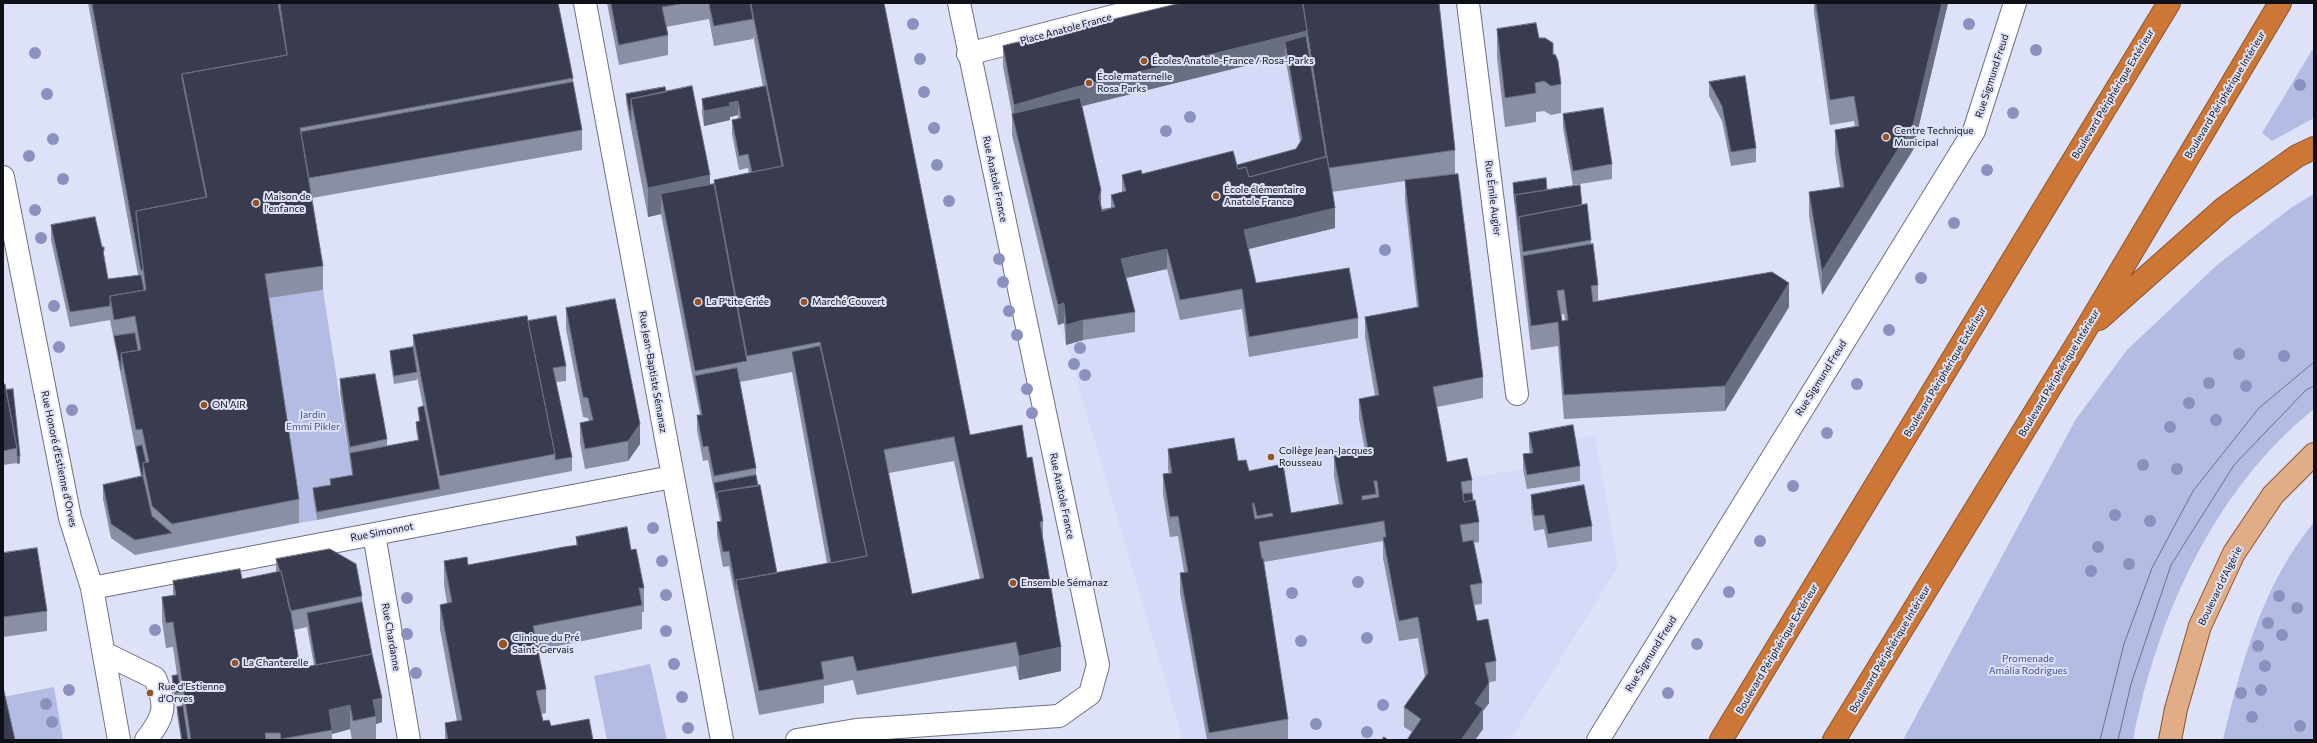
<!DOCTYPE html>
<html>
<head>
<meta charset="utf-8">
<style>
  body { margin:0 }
  #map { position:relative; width:2317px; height:743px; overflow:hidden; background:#dde2f8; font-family:Commissioner,sans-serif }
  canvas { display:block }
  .frame { position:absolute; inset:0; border:4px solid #0f1118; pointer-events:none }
</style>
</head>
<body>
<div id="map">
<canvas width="2317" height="743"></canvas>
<div class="frame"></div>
</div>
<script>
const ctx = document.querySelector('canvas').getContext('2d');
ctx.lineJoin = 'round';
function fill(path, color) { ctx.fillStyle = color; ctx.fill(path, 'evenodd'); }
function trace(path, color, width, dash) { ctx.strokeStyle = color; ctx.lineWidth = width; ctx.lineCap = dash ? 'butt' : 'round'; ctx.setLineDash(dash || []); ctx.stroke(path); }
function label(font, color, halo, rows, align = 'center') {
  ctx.font = font + ' Commissioner,sans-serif'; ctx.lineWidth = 4; ctx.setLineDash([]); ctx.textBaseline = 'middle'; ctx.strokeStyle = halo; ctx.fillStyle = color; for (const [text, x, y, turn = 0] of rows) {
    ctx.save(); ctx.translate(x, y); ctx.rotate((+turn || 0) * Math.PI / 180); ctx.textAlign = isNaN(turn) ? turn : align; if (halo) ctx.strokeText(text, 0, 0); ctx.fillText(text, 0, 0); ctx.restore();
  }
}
fill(new Path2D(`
  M 1264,3 L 1455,174 L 1483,398 L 1433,407 L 1447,482 L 1533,467 L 1573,439 L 1595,436 L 1618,567 L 1510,740 L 1183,740 L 1079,388 L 1074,364 L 1058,325 L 1012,135 L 1043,127 Z`), '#d4daf8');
fill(new Path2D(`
  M 2314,47 L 2314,118 L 2272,141 L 2262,133 Z
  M 2314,194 L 2314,409 C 2214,489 2157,617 2133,740 L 1903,740 L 2076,419 L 2127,350 L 2217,265 L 2292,207 Z
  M 323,290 L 353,483 L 313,496 L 317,520 L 299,523 L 265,297 Z
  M 2314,522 L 2314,740 L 2223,740 C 2241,663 2263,584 2314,522 Z
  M 650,664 L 667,740 L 607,740 L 594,676 Z
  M 54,687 L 63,740 L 9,740 L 3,697 Z`), '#b4bce3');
const minor = new Path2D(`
  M 585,3 L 722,740
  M 1468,3 L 1517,394
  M 968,54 L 1163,3
  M 3,177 L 70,518 L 92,588 L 119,740
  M 374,534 L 409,740
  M 92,588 L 672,477
  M 104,653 L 155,678 C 167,707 165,715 146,740
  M 797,740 L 856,730 L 1059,716 L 1090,694 L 1098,665 L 959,3
  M 1598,740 L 1974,131 L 2015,3`);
const major = new Path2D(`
  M 2170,740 L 2176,709 L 2200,626 L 2234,553 L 2273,495 L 2314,454`);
const highway = new Path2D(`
  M 2099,319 L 2224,208 L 2297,156 L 2314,148
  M 1721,740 L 2169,3
  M 1834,740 L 2083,334 L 2280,3`);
trace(minor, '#6d7185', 24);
trace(major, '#8a532c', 24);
trace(highway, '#8a532c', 24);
trace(minor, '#fff', 22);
trace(major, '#e1ad86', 22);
trace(highway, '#cd7736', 22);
trace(new Path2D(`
  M 2100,740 L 2124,644 L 2152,568 L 2193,491 L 2259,408 L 2314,362
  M 2118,740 L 2131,684 L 2171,565 L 2234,465 L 2306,390 L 2314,386`), '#6f7280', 1);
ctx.fillStyle = '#8b91be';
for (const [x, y] of [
  [913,24],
  [1969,24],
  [2036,50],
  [35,53],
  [920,59],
  [2300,85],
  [924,92],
  [47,94],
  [2013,113],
  [1190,117],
  [934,128],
  [1166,131],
  [53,139],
  [29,156],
  [937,165],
  [1987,170],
  [63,179],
  [949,201],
  [35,210],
  [1954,223],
  [41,238],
  [1385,250],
  [999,259],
  [1921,278],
  [1003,282],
  [54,306],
  [1009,311],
  [1889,330],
  [1017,335],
  [59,347],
  [1080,348],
  [2239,354],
  [2284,356],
  [1074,364],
  [1085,375],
  [2209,383],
  [1857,384],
  [2246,386],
  [1027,389],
  [2189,403],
  [72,410],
  [1032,413],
  [2216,420],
  [2170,427],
  [1827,433],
  [2143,465],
  [2177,469],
  [1793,486],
  [2115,515],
  [2150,521],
  [653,528],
  [1760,541],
  [2098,547],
  [662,561],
  [2129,564],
  [2091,571],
  [1358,582],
  [1729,592],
  [1292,593],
  [666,595],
  [2279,596],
  [407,598],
  [2297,608],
  [2268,623],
  [155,630],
  [666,631],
  [407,634],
  [2282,635],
  [1367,638],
  [1301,641],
  [1697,644],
  [2258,646],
  [674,664],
  [2265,666],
  [416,673],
  [69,690],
  [2261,690],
  [1668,693],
  [2241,693],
  [682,697],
  [46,704],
  [1383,705],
  [2252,717],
  [52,722],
  [1316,724],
  [2300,726],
  [688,728],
  [1367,732]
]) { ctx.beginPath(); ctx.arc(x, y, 6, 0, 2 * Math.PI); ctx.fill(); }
fill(new Path2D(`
  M 88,3 L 558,3 L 573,78 L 573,82 L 582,130 L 582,150 L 312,198 L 323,266 L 323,290 L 269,298 L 299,499 L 299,523 L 135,555 L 111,538 L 103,499 L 103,485 L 141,477 L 110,320 L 70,327 L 51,240 L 51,225 L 102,247 L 104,251 L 104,262 L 108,279 L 138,275 Z
  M 607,3 L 884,3 L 970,435 L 1027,458 L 1043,521 L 1043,544 L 1061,671 L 1019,680 L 1016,666 L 857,695 L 853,680 L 824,686 L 824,703 L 759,715 L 729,566 L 723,567 L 717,536 L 717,522 L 720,521 L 708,460 L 703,461 L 697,430 L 697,415 L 700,415 L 661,214 L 648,217 L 631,128 L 626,102 L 626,94 L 666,92 L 710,184 L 714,184 L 714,180 L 749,173 L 748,168 L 739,170 L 732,134 L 732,120 L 738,119 L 738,115 L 730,117 L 730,120 L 704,126 L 702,114 L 702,99 L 763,87 L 753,35 L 753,39 L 714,46 L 709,19 L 666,27 L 668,35 L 668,55 L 619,65 ZM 792,372 L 827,563 L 777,573 L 756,475 L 756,468 L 740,382 ZM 954,461 L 980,579 L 912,594 L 889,473 Z
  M 1181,3 L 1439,3 L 1455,150 L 1455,174 L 1483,377 L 1483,398 L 1437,407 L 1447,462 L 1472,480 L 1472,493 L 1473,500 L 1479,522 L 1479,542 L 1474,543 L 1482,583 L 1482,604 L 1474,605 L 1477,621 L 1496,661 L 1496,681 L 1489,682 L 1489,703 L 1483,711 L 1483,729 L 1475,740 L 1407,740 L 1412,732 L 1404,727 L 1404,707 L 1425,677 L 1418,638 L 1399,641 L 1383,558 L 1383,541 L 1264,562 L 1288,719 L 1288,739 L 1284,740 L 1207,740 L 1180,593 L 1180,573 L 1184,572 L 1178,536 L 1170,537 L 1163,494 L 1163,474 L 1169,473 L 1168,469 L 1168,449 L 1238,461 L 1291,513 L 1339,504 L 1334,476 L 1334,456 L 1365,450 L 1359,419 L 1359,399 L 1375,396 L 1365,337 L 1365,317 L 1417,307 L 1405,201 L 1405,181 L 1332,192 L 1335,228 L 1249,249 L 1256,283 L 1358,318 L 1358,338 L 1249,357 L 1242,309 L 1180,320 L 1167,269 L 1126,278 L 1135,312 L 1135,332 L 1083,340 L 1066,345 L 1064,323 L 1058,325 L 1012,135 L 1012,114 L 1003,66 L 1003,46 ZM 1285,56 L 1300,142 L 1296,149 L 1237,165 L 1142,174 L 1122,175 L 1122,192 L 1111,195 L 1111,208 L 1102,210 L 1082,106 Z
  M 1814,3 L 1948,3 L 1913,150 L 1822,295 L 1809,216 L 1809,192 L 1840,187 L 1835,154 L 1835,130 L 1855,126 L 1854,121 L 1830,125 L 1814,12 Z
  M 1497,29 L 1539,38 L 1553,55 L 1561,84 L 1561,113 L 1551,115 L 1544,111 L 1536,112 L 1536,122 L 1505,127 L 1497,58 Z
  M 1709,82 L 1756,148 L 1756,162 L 1731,166 L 1722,121 L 1709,96 Z
  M 1563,114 L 1612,164 L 1612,179 L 1573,185 L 1563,128 Z
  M 1513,183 L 1547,190 L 1582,205 L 1591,240 L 1591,245 L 1598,285 L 1598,301 L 1789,307 L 1725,411 L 1564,419 L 1558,346 L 1531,350 L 1515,210 L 1513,191 ZM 1564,314 L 1565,321 L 1562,321 L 1561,315 Z
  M 566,308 L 640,444 L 628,461 L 585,469 L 580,443 L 580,423 L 589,421 L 588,418 L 583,417 L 566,329 Z
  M 528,321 L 566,366 L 566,381 L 556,382 L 572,457 L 572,471 L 317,520 L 313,496 L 313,488 L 330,485 L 330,479 L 352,476 L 340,393 L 340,379 L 387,439 L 387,446 L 418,441 L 416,429 L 416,422 L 419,421 L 418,408 L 423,406 L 417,376 L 417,380 L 394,384 L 390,359 L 390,351 L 413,347 L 413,335 Z
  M 3,382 L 20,463 L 17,464 L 17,463 L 3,465 Z
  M 1529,433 L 1580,466 L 1580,481 L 1527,489 L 1523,469 L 1523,454 L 1530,453 L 1529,448 Z
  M 1531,495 L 1592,526 L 1592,541 L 1548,548 L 1544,529 L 1534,531 L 1531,509 Z
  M 576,537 L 631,550 L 644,588 L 644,612 L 642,612 L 642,629 L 538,650 L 546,689 L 546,713 L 541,714 L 543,721 L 551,726 L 593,740 L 445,740 L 445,723 L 457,721 L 440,629 L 440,605 L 447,603 L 444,585 L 444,561 L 468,565 L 576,545 Z
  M 3,553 L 47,611 L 47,631 L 3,637 Z
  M 276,559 L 362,596 L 362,602 L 382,722 L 376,724 L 376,740 L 352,740 L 350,729 L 332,734 L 332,740 L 181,740 L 177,714 L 177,707 L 182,706 L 181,699 L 181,700 L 175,701 L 172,684 L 172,676 L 177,675 L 173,647 L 166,648 L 162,621 L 162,597 L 173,595 L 173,581 L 242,579 L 276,572 ZM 307,627 L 314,665 L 300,668 L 294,630 Z`), '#8b8fa3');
fill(new Path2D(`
  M 1942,3 L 1948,3 L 1913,150 L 1822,295 L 1822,271 Z
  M 1307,31 L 1307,51 L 1285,42 L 1285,56 L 1014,123 L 1014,105 L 1076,87 Z
  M 738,101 L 738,115 L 730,117 L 730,120 L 704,126 L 704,111 L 729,103 Z
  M 710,175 L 710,204 L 661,194 L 661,214 L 648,217 L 648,188 Z
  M 1101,190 L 1101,210 L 1099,198 Z
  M 1335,208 L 1335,228 L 1244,250 L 1244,230 Z
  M 1167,249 L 1167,269 L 1121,279 L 1121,259 Z
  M 1789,283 L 1789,307 L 1725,411 L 1725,386 Z
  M 1064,303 L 1064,323 L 1058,325 L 1058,305 Z
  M 1083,320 L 1083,340 L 1066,345 L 1066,325 Z
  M 640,424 L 640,444 L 628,461 L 628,441 Z
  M 17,456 L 20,456 L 20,463 L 17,464 Z
  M 1254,503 L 1254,523 L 1252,504 Z
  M 1061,647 L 1061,671 L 1019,680 L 1019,656 Z
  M 1489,683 L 1489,703 L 1483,711 L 1483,729 L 1475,740 L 1461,740 L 1475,703 Z
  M 382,698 L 382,722 L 376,724 L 376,716 L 373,700 Z
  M 350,705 L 350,729 L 332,734 L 332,730 L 329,710 Z`), '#6a6e81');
const building = new Path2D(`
  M 92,3 L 278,3 L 287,55 L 182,74 L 182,79 L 206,197 L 136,211 L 136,215 L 143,270 L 141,270 Z
  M 280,3 L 558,3 L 573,78 L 300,128 L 323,266 L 265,274 L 299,499 L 172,524 L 152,506 L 143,463 L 149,462 L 142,429 L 136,430 L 121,353 L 141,350 L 135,316 L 114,320 L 110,296 L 146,290 L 136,211 L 207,197 L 182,74 L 287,55 Z
  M 611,3 L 686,3 L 662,7 L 668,35 L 619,45 Z
  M 709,3 L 750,3 L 753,19 L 714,26 Z
  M 751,3 L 884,3 L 970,435 L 1022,425 L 1027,458 L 1032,457 L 1043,521 L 1040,522 L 1061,647 L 1019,656 L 1016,642 L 857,671 L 853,656 L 821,662 L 824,679 L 759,691 L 736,580 L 867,556 L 820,342 L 747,356 L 714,180 L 783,166 ZM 954,437 L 984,578 L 912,594 L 884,450 Z
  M 1181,3 L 1303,3 L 1307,31 L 1076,87 L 1014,105 L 1003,46 Z
  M 1303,3 L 1439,3 L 1455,150 L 1329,168 Z
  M 1816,3 L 1942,3 L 1913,125 L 1822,271 L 1809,192 L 1844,187 L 1835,130 L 1859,126 L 1854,96 L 1830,100 Z
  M 1536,23 L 1539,38 L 1545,38 L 1553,43 L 1553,55 L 1555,54 L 1558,61 L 1561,84 L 1551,86 L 1544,81 L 1535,83 L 1536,93 L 1505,98 L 1497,29 Z
  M 1306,36 L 1326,157 L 1249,177 L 1246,167 L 1238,169 L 1237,165 L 1296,149 L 1302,139 L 1285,42 Z
  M 1745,76 L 1756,148 L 1731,152 L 1722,106 L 1709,82 Z
  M 573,82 L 582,130 L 309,178 L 301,132 Z
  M 692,86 L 710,175 L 648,188 L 631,99 Z
  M 766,86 L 782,166 L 752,172 L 748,154 L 739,156 L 732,120 L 741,118 L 738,101 L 729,103 L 730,106 L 704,111 L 702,99 Z
  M 665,87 L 666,92 L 631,99 L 631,120 L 626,94 Z
  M 1080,98 L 1101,190 L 1099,198 L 1102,211 L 1115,207 L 1111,195 L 1126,191 L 1122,175 L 1141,170 L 1142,174 L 1233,151 L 1238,169 L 1246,167 L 1249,177 L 1327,156 L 1335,208 L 1244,230 L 1256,283 L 1349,268 L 1358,318 L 1249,337 L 1242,289 L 1180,300 L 1167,249 L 1121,259 L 1135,312 L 1083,320 L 1066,325 L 1064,303 L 1058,305 L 1012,114 Z
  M 1603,108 L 1612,164 L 1573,171 L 1563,114 Z
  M 1458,174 L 1483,377 L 1433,387 L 1447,462 L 1467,458 L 1472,480 L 1461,482 L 1464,502 L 1475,500 L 1479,522 L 1460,525 L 1463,542 L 1473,540 L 1482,583 L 1470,585 L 1477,621 L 1488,619 L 1496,661 L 1485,663 L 1489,683 L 1475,703 L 1483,709 L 1461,740 L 1450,740 L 1449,739 L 1448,740 L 1407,740 L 1421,719 L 1404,707 L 1428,673 L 1418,617 L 1399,621 L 1383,537 L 1386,537 L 1384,521 L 1259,542 L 1262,559 L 1263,558 L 1288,719 L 1209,733 L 1180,573 L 1188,572 L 1178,516 L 1170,517 L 1163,474 L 1172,473 L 1168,449 L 1234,438 L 1238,461 L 1246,460 L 1249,471 L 1283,464 L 1291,513 L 1343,504 L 1334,456 L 1368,449 L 1359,399 L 1379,395 L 1365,317 L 1419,307 L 1405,180 ZM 1374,481 L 1377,481 L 1379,497 L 1362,500 L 1362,496 L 1376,494 ZM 1254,503 L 1257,516 L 1272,513 L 1273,516 L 1255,519 L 1252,504 Z
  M 1546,178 L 1547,190 L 1515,195 L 1515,202 L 1513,183 Z
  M 714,184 L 747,361 L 695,371 L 661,194 Z
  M 1580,185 L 1582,205 L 1519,217 L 1519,231 L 1515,195 Z
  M 1587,204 L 1591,240 L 1523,252 L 1519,217 Z
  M 1112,208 L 1102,211 L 1102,210 Z
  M 95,217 L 102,247 L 104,247 L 104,251 L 103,251 L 108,279 L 141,275 L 144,290 L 110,296 L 110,306 L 70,312 L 51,225 Z
  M 1593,244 L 1598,285 L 1591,286 L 1593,302 L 1772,272 L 1789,283 L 1725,386 L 1564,395 L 1558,322 L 1531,326 L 1523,256 ZM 1564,290 L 1568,320 L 1562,321 L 1557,291 Z
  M 615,299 L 640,424 L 628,441 L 585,449 L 580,423 L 593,420 L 588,398 L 583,397 L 566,308 Z
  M 527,316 L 555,454 L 440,476 L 413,335 Z
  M 556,316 L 566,366 L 553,368 L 572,457 L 555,460 L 555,454 L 528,321 Z
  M 135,333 L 138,350 L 121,353 L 121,370 L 114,336 Z
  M 820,346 L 867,556 L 831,563 L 792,352 Z
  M 413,347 L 417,372 L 394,376 L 390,351 Z
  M 737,368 L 756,468 L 714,476 L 708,446 L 703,447 L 697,415 L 702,415 L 695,376 Z
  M 375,374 L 387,439 L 350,447 L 340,379 Z
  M 3,384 L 5,384 L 17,448 L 3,451 Z
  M 13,389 L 20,456 L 17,456 L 17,448 L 6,390 Z
  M 424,406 L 440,489 L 317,512 L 313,488 L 331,485 L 330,479 L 353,475 L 350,453 L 419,440 L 416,422 L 420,421 L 418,408 Z
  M 1573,425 L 1580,466 L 1527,475 L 1523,454 L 1533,453 L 1529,433 Z
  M 142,445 L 146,462 L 143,463 L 143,476 L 142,477 L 136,447 Z
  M 756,475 L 758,486 L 717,492 L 717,499 L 714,483 Z
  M 143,476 L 152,516 L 172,533 L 135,540 L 111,524 L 103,485 Z
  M 760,485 L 777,573 L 736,580 L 736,590 L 729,551 L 723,552 L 717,522 L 722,521 L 717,492 Z
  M 1584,485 L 1592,526 L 1548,534 L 1544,515 L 1534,516 L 1531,495 Z
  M 1472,493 L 1473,500 L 1464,502 L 1463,494 Z
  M 627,527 L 631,550 L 636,549 L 644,588 L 639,588 L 642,605 L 533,626 L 546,689 L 536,691 L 543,721 L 549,720 L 551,726 L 589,719 L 593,740 L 448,740 L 445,723 L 462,720 L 440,605 L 452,602 L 444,561 L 467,557 L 468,565 L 564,547 L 578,545 L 576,537 Z
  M 37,548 L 47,611 L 3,617 L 3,553 Z
  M 330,549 L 356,564 L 362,596 L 290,611 L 281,571 L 280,571 L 276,559 Z
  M 240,569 L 242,579 L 281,571 L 290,607 L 300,668 L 372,654 L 382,698 L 373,700 L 376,716 L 353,721 L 350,705 L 329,710 L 332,730 L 281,739 L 280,733 L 265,733 L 266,740 L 191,740 L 173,622 L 166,623 L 162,597 L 176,595 L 173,581 Z
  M 362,602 L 372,654 L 316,665 L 307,613 Z
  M 178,675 L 181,692 L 175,693 L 172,676 Z
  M 3,687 L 15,740 L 3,740 Z
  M 183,706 L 188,740 L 182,740 L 177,707 Z
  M 1384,737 L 1388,740 L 1382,740 Z`);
fill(building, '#393c4e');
trace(building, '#6a6e81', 1);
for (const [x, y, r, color] of [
  [1144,61,4,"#945320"],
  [1089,83,4,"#945320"],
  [1886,137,4,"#945320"],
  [1216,196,4,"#945320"],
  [256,203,4,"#945320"],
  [698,302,4,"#945320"],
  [804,302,4,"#945320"],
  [204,405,4,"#945320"],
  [1271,457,4,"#945320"],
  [1013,583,4,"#945320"],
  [503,644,5,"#945320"],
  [235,663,4,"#945320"],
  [150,693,4,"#945320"]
]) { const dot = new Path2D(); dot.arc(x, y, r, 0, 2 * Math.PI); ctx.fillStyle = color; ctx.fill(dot); trace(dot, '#dde2f8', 1.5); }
label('10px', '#0f1118', '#dde2f8', [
  ["Place Anatole France",1066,29,-15],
  ["Rue Sigmund Freud",1992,76,-72],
  ["Boulevard Périphérique Extérieur",2113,94,-59],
  ["Boulevard Périphérique Intérieur",2225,95,-59],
  ["Rue Anatole France",995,179,78],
  ["Rue Émile Augier",1493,198,83],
  ["Rue Jean-Baptiste Sémanaz",653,372,80],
  ["Boulevard Périphérique Extérieur",1945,372,-59],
  ["Boulevard Périphérique Intérieur",2059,373,-59],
  ["Rue Sigmund Freud",1821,378,-58],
  ["Rue Honoré d'Estienne d'Orves",59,459,78],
  ["Rue Anatole France",1062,496,78],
  ["Rue Simonnot",382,532,-11],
  ["Boulevard d'Algérie",2220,586,-64],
  ["Rue Chardanne",391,637,80],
  ["Boulevard Périphérique Extérieur",1777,649,-59],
  ["Boulevard Périphérique Intérieur",1890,649,-59],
  ["Rue Sigmund Freud",1651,654,-58]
]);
label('10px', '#0f1118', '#dde2f8', [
  ["Écoles Anatole-France / Rosa-Parks",1152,61],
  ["École maternelle",1097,77],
  ["Rosa Parks",1097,89],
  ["Centre Technique",1894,131],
  ["Municipal",1894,143],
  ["École élémentaire",1224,190],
  ["Anatole France",1224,202],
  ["Maison de",264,197],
  ["l'enfance",264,209],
  ["La P'tite Criée",706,302],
  ["Marché Couvert",812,302],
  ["ON AIR",212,405],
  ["Collège Jean-Jacques",1279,451],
  ["Rousseau",1279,463],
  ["Ensemble Sémanaz",1021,583],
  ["Clinique du Pré",512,638],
  ["Saint-Gervais",512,650],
  ["La Chanterelle",243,663],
  ["Rue d'Estienne",158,687],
  ["d'Orves",158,699]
], 'left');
label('10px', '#484f8f', '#dde2f8', [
  ["Jardin",313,415],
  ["Emmi Pikler",313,427],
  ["Promenade",2028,659],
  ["Amália Rodrigues",2028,671]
]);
</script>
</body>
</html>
